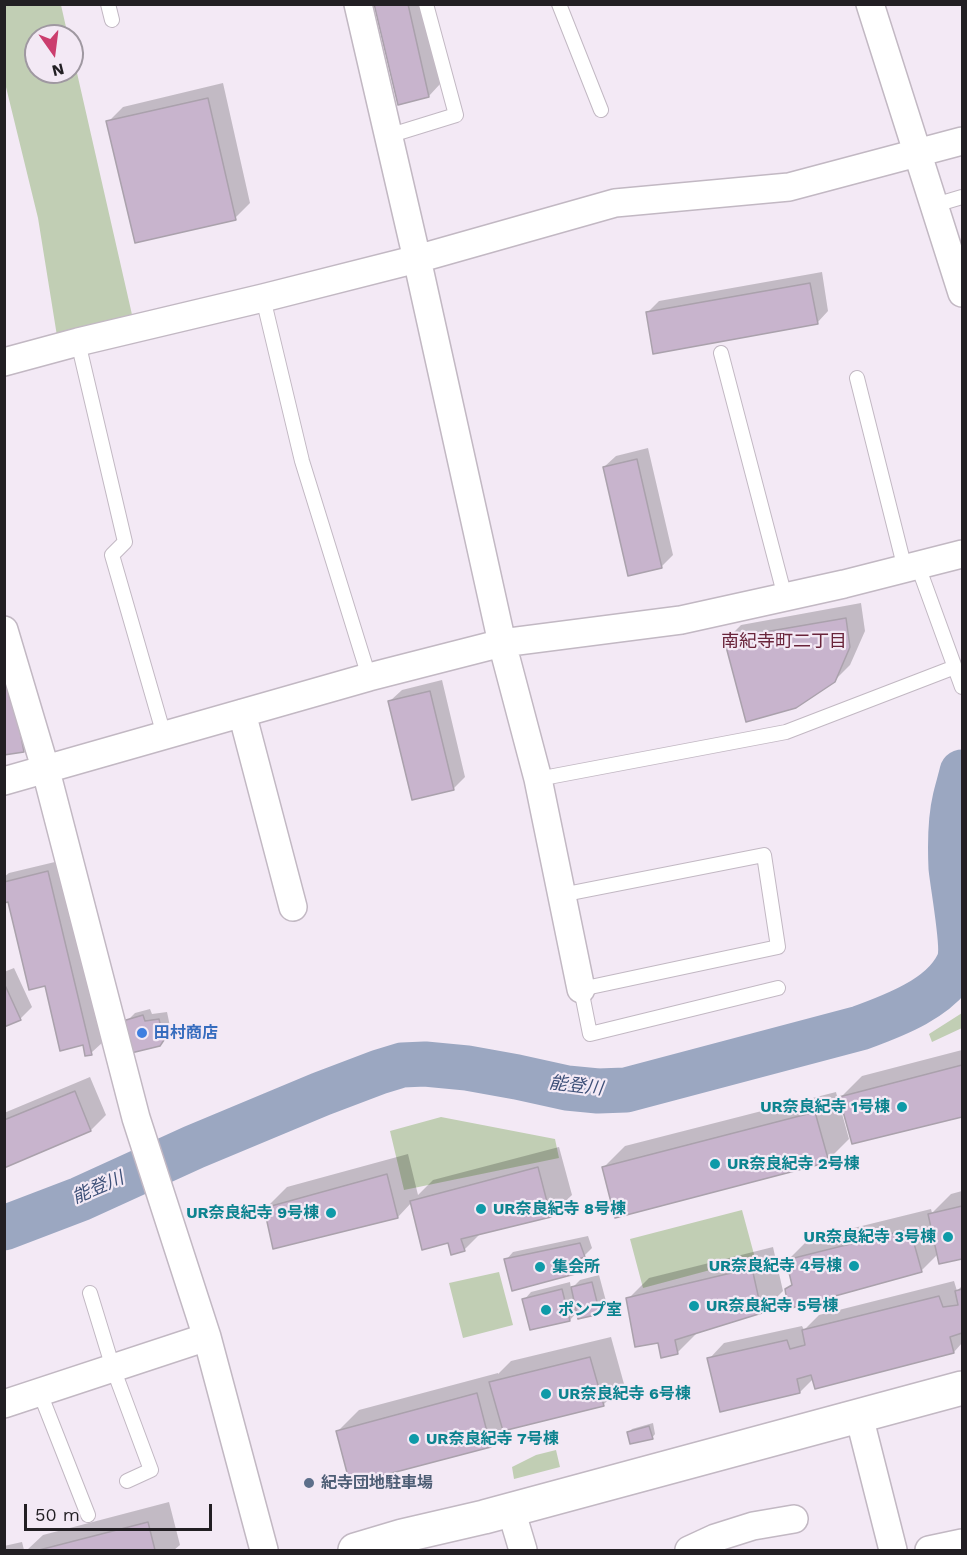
<!DOCTYPE html>
<html>
<head>
<meta charset="utf-8">
<style>
  body { margin:0 }
  #map { position:relative; width:967px; height:1555px; overflow:hidden; background:#f3e9f5; font-family:"Work Sans",sans-serif }
  canvas { display:block }
  .frame { position:absolute; inset:0; border:6px solid #221f23; pointer-events:none }
  .north { position:absolute; left:24px; top:24px; width:60px; height:60px; box-sizing:border-box; background:#f3e9f5; border:2px solid #9f98a1; border-radius:50%; rotate:166deg; font-size:16px; font-weight:700; line-height:24px; text-align:center; color:#221f23 }
  .north::after { content:''; display:block; margin:auto; width:21px; height:27px; background:#cb3e6e; clip-path:polygon(50% 0,100% 100%,50% 72%,0 100%) }
  .scale { position:absolute; left:24px; top:1504px; width:188px; height:27px; box-sizing:border-box; border:3px solid #221f23; border-top:0; padding-left:8px; font-size:18px; line-height:21px; white-space:nowrap; color:#221f23; -webkit-text-stroke:4px #f3e9f5; paint-order:stroke }
</style>
</head>
<body>
<div id="map">
<canvas width="967" height="1555"></canvas>
<div class="frame"></div>
<div class="north">N</div>
<div class="scale">50 m</div>
</div>
<script>
const ctx = document.querySelector('canvas').getContext('2d');
ctx.lineJoin = 'round';
function fill(path, color) { ctx.fillStyle = color; ctx.fill(path, 'evenodd'); }
function trace(path, color, width, dash) { ctx.strokeStyle = color; ctx.lineWidth = width; ctx.lineCap = dash ? 'butt' : 'round'; ctx.setLineDash(dash || []); ctx.stroke(path); }
function label(font, color, halo, rows, align = 'center') {
  ctx.font = font + ' "Work Sans","Noto Sans JP",sans-serif'; ctx.lineWidth = 4.5; ctx.setLineDash([]); ctx.textBaseline = 'middle'; ctx.strokeStyle = halo; ctx.fillStyle = color; for (const [text, x, y, turn = 0] of rows) {
    ctx.save(); ctx.translate(x, y); ctx.rotate((+turn || 0) * Math.PI / 180); ctx.textAlign = isNaN(turn) ? turn : align; if (halo) ctx.strokeText(text, 0, 0); ctx.fillText(text, 0, 0); ctx.restore();
  }
}
fill(new Path2D(`
  M 4,5 L 61,5 L 68,36 L 36,36 L 36,72 L 72,72 L 72,51 L 133,319 L 57,336 L 38,218 L 5,83 Z
  M 962,1013 L 962,1028 L 932,1042 L 929,1034 Z
  M 441,1117 L 555,1139 L 559,1158 L 404,1190 L 390,1131 Z
  M 742,1210 L 755,1258 L 643,1288 L 630,1239 Z
  M 499,1272 L 513,1325 L 463,1338 L 449,1283 Z
  M 556,1450 L 560,1467 L 514,1479 L 512,1467 L 536,1455 Z`), '#c1ceb4');
fill(new Path2D(`
  M 376,4 L 421,4 L 440,84 L 429,96 Z
  M 223,83 L 250,203 L 235,218 L 108,122 L 123,107 Z
  M 822,272 L 828,311 L 817,323 L 647,313 L 659,301 Z
  M 648,448 L 673,555 L 662,566 L 604,467 L 616,456 Z
  M 861,603 L 865,631 L 850,665 L 834,681 L 726,640 L 741,625 Z
  M 442,680 L 465,777 L 453,789 L 390,701 L 402,690 Z
  M 59,861 L 103,1042 L 91,1053 L 46,985 L 9,900 L 4,902 L 4,877 L 9,873 Z
  M 14,968 L 32,1007 L 20,1019 L 4,1026 L 4,972 Z
  M 150,1009 L 152,1014 L 167,1012 L 171,1031 L 159,1045 L 122,1026 L 135,1013 Z
  M 962,1050 L 962,1115 L 853,1143 L 844,1109 L 841,1110 L 849,1139 L 828,1160 L 604,1167 L 625,1146 L 836,1092 L 838,1100 L 862,1076 Z
  M 90,1077 L 106,1115 L 91,1130 L 4,1166 L 4,1113 Z
  M 559,1147 L 572,1195 L 550,1216 L 481,1233 L 464,1250 L 449,1241 L 412,1202 L 398,1217 L 266,1208 L 287,1187 L 408,1154 L 418,1195 L 433,1180 Z
  M 962,1191 L 962,1257 L 940,1263 L 938,1254 L 921,1271 L 787,1289 L 793,1283 L 788,1260 L 809,1239 L 931,1209 L 932,1213 L 951,1194 Z
  M 588,1236 L 592,1248 L 584,1256 L 580,1257 L 582,1265 L 574,1273 L 506,1260 L 513,1252 Z
  M 773,1247 L 783,1291 L 762,1312 L 699,1331 L 678,1352 L 663,1356 L 659,1341 L 628,1299 L 649,1278 Z
  M 599,1275 L 607,1305 L 599,1313 L 578,1311 L 570,1320 L 524,1300 L 531,1292 L 570,1282 L 571,1289 L 580,1280 Z
  M 954,1281 L 957,1291 L 962,1286 L 962,1343 L 954,1352 L 814,1378 L 800,1392 L 709,1359 L 724,1343 L 802,1326 L 804,1330 L 819,1315 Z
  M 611,1337 L 624,1384 L 603,1405 L 507,1429 L 490,1445 L 338,1431 L 359,1410 L 498,1373 L 498,1374 L 511,1361 Z
  M 653,1423 L 655,1434 L 652,1438 L 629,1432 L 632,1429 Z
  M 169,1502 L 180,1545 L 174,1550 L 27,1550 L 43,1535 Z
  M 22,1542 L 24,1550 L 4,1550 L 4,1546 Z`), '#0003');
trace(new Path2D(`
  M 4,1228 L 80,1199 L 194,1147 L 321,1094 L 379,1072 L 402,1065 L 425,1064 L 467,1068 L 517,1077 L 567,1088 L 598,1091 L 626,1090 L 860,1028 C 893,1016 942,998 958,964 C 965,949 953,888 951,868 C 950,846 950,820 955,799 C 957,790 960,781 962,772`), '#9ba7c1', 45);
const building = new Path2D(`
  M 374,4 L 408,4 L 429,97 L 398,105 Z
  M 208,98 L 236,220 L 135,243 L 106,121 Z
  M 810,283 L 818,324 L 653,354 L 646,312 Z
  M 637,459 L 662,568 L 628,576 L 603,467 Z
  M 846,618 L 850,647 L 835,682 L 796,708 L 746,722 L 724,639 Z
  M 4,666 L 8,666 L 24,752 L 4,755 Z
  M 430,691 L 454,790 L 412,800 L 388,701 Z
  M 48,871 L 92,1055 L 85,1056 L 83,1045 L 60,1051 L 45,986 L 29,990 L 8,902 L 4,903 L 4,882 Z
  M 4,983 L 21,1020 L 4,1027 Z
  M 143,1015 L 145,1021 L 159,1019 L 164,1040 L 160,1046 L 127,1054 L 120,1026 L 126,1020 Z
  M 962,1065 L 962,1117 L 852,1144 L 839,1097 Z
  M 75,1091 L 91,1131 L 4,1168 L 4,1120 Z
  M 815,1112 L 829,1162 L 615,1218 L 602,1167 Z
  M 538,1167 L 551,1217 L 461,1239 L 465,1251 L 451,1255 L 448,1243 L 422,1250 L 410,1201 Z
  M 387,1174 L 398,1218 L 273,1249 L 264,1208 Z
  M 962,1206 L 962,1259 L 939,1264 L 928,1214 Z
  M 910,1229 L 922,1272 L 788,1309 L 785,1289 L 792,1285 L 786,1260 Z
  M 580,1243 L 585,1257 L 572,1261 L 575,1274 L 512,1291 L 504,1259 Z
  M 752,1268 L 762,1313 L 675,1340 L 678,1354 L 661,1358 L 658,1343 L 635,1347 L 626,1298 Z
  M 592,1282 L 600,1314 L 578,1319 L 571,1287 Z
  M 562,1289 L 570,1321 L 530,1330 L 522,1299 Z
  M 962,1289 L 962,1333 L 950,1337 L 954,1353 L 815,1389 L 811,1375 L 797,1379 L 800,1393 L 720,1412 L 707,1358 L 787,1340 L 790,1349 L 805,1345 L 802,1330 L 939,1296 L 943,1307 L 958,1305 L 955,1291 Z
  M 590,1357 L 604,1406 L 503,1431 L 489,1382 Z
  M 477,1393 L 491,1447 L 350,1484 L 336,1431 Z
  M 649,1426 L 653,1439 L 630,1444 L 627,1432 Z
  M 148,1522 L 155,1550 L 39,1550 Z`);
fill(building, '#c8b4cd');
trace(building, '#aaa1ac', 1.5);
const lane = new Path2D(`
  M 108,4 L 112,20
  M 559,4 L 601,110
  M 388,136 L 456,115 L 426,4
  M 935,205 L 962,197
  M 263,298 L 302,461 L 369,677
  M 78,342 L 125,542 L 112,555 L 164,735
  M 721,353 L 785,597
  M 857,378 L 905,569
  M 918,566 L 962,687
  M 538,779 L 786,732 L 955,667
  M 561,895 L 764,855 L 778,947 L 581,989 L 590,1034 L 778,988
  M 90,1293 L 113,1368 L 151,1470 L 127,1481
  M 40,1393 L 88,1515`);
const street = new Path2D(`
  M 358,4 L 417,259 L 502,643 L 538,779 L 581,989
  M 870,4 L 962,293
  M 4,362 L 78,342 L 263,298 L 417,259 L 615,203 L 789,187 L 962,141
  M 4,630 L 46,771 L 136,1118 L 207,1337 L 264,1550
  M 242,713 L 293,907
  M 4,781 L 369,677 L 502,643 L 681,620 L 844,584 L 962,554
  M 4,1404 L 207,1337
  M 859,1416 L 893,1550
  M 511,1510 L 523,1550
  M 689,1550 L 715,1538 L 753,1526 L 794,1519
  M 929,1550 L 962,1543`);
const secondary = new Path2D(`
  M 355,1550 L 402,1536 L 484,1517 L 962,1388`);
trace(lane, '#c2b8c3', 16);
trace(street, '#c2b8c3', 30);
trace(secondary, '#c2b8c3', 36);
trace(lane, '#fff', 14);
trace(street, '#fff', 27);
trace(secondary, '#fff', 33);
for (const [x, y, r, color] of [
  [142,1033,6,"#3f7fe0"],
  [902,1107,6,"#0f9aa8"],
  [715,1164,6,"#0f9aa8"],
  [481,1209,6,"#0f9aa8"],
  [331,1213,6,"#0f9aa8"],
  [948,1237,6,"#0f9aa8"],
  [854,1266,6,"#0f9aa8"],
  [540,1267,6,"#0f9aa8"],
  [694,1306,6,"#0f9aa8"],
  [546,1310,6,"#0f9aa8"],
  [546,1394,6,"#0f9aa8"],
  [414,1439,6,"#0f9aa8"],
  [309,1483,6,"#5c6f8a"]
]) { const dot = new Path2D(); dot.arc(x, y, r, 0, 2 * Math.PI); ctx.fillStyle = color; ctx.fill(dot); trace(dot, '#f3e9f5', 2); }
label('bold 16px', '#366cbe', '#f3e9f5', [
  ["田村商店",154,1033]
], 'left');
label('bold 16px', '#0d838f', '#f3e9f5', [
  ["UR奈良紀寺 1号棟",890,1107,"right"],
  ["UR奈良紀寺 2号棟",727,1164],
  ["UR奈良紀寺 8号棟",493,1209],
  ["UR奈良紀寺 9号棟",319,1213,"right"],
  ["UR奈良紀寺 3号棟",936,1237,"right"],
  ["UR奈良紀寺 4号棟",842,1266,"right"],
  ["集会所",552,1267],
  ["UR奈良紀寺 5号棟",706,1306],
  ["ポンプ室",558,1310],
  ["UR奈良紀寺 6号棟",558,1394],
  ["UR奈良紀寺 7号棟",426,1439]
], 'left');
label('bold 16px', '#4e5e75', '#f3e9f5', [
  ["紀寺団地駐車場",321,1483]
], 'left');
label('18px', '#69243a', '#f3e9f5', [
  ["南紀寺町二丁目",784,642]
]);
label('italic 18px', '#3d5078', '#f3e9f5', [
  ["能登川",576,1086,7],
  ["能登川",98,1188,-23]
]);
</script>
</body>
</html>
